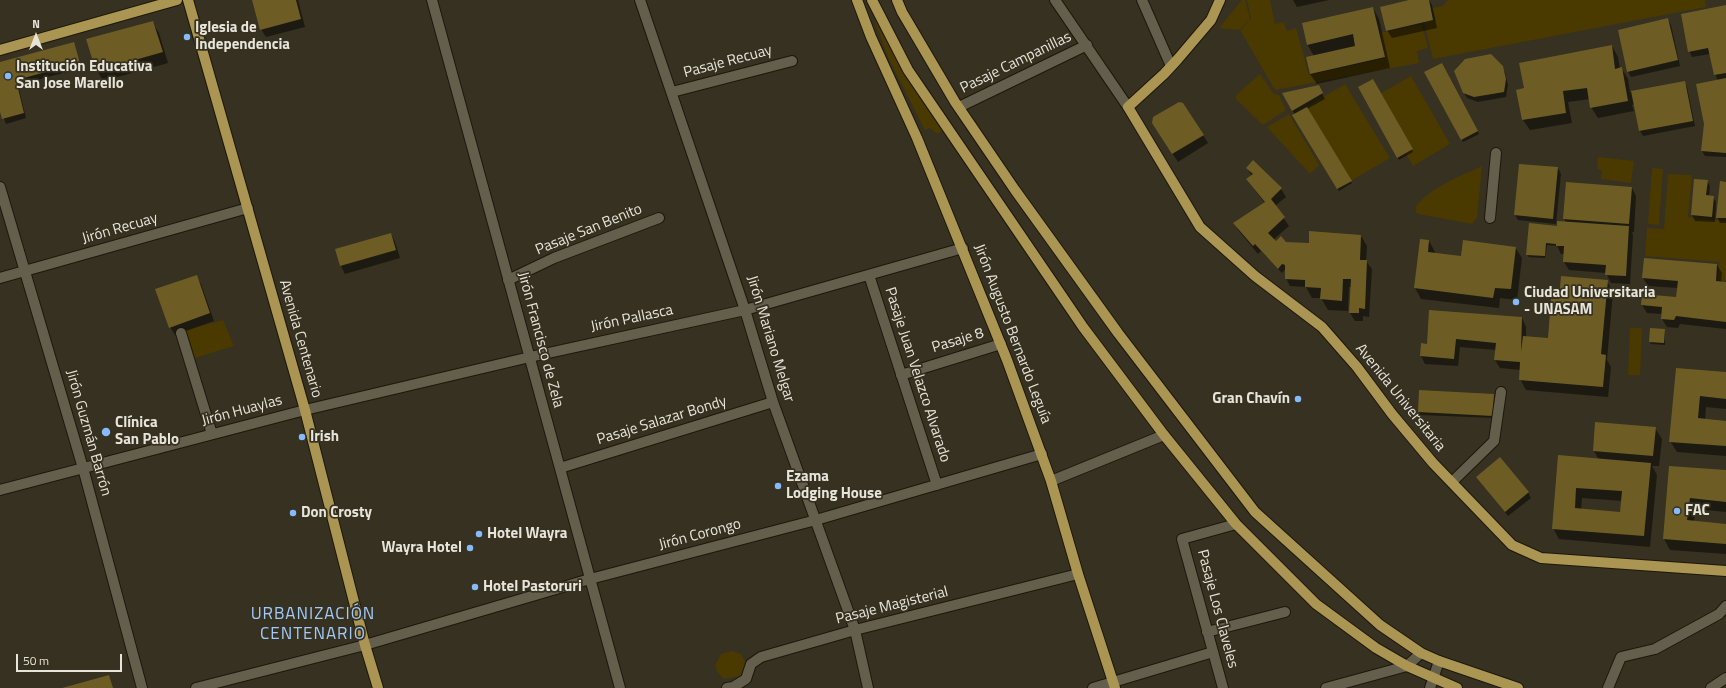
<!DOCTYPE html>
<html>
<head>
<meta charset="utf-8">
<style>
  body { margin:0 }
  #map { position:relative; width:1726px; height:688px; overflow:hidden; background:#363120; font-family:"Titillium Web",sans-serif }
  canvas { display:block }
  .north { position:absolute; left:16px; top:16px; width:40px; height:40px; -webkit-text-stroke:3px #363120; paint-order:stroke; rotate:0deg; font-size:11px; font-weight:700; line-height:16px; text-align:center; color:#e7e4da }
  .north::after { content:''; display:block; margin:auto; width:14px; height:18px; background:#e7e4da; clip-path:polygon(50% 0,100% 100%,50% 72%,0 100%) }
  .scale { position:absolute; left:16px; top:654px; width:106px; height:18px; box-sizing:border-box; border:2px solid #e7e4da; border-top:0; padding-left:5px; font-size:12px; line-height:14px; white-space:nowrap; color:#e7e4da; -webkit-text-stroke:3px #363120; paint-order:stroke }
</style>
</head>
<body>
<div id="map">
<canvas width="1726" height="688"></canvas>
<div class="north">N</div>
<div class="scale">50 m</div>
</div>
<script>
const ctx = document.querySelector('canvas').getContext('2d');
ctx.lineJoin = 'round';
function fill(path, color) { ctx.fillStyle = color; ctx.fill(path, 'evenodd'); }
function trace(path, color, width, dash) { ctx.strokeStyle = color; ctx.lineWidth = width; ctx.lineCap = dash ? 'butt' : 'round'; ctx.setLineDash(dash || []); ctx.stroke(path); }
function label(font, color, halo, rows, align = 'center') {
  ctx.font = font + ' "Titillium Web",sans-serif'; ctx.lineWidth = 3.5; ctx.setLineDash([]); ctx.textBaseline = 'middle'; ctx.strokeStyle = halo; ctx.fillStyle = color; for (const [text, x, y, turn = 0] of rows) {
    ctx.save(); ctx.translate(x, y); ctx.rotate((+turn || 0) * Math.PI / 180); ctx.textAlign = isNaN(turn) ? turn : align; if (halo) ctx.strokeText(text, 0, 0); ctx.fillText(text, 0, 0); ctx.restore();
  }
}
fill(new Path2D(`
  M 1242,0 L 1245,0 L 1250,19 L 1239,30 L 1219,28 Z
  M 1247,0 L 1270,0 L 1275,24 L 1284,22 L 1287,31 L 1296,28 L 1309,75 L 1385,58 L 1380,33 L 1422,24 L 1428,48 L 1417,51 L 1419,63 L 1275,90 L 1240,30 L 1251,19 Z
  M 1448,0 L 1705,0 L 1706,7 L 1433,59 L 1424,22 L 1436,20 L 1432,8 L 1443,6 Z
  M 873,17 L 906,74 L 945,128 L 938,134 L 930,128 L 925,130 L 889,59 Z
  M 1260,74 L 1274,94 L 1279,95 L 1286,110 L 1263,125 L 1236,99 L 1236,95 Z
  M 1411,76 L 1450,144 L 1413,166 L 1374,97 Z
  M 1345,84 L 1390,158 L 1337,189 L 1292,115 Z
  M 1289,114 L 1319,165 L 1310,174 L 1267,127 Z
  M 1598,157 L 1634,161 L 1631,183 L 1601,179 L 1602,170 L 1597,169 Z
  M 1482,166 L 1477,218 L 1472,224 L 1418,214 L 1416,212 L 1416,206 C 1433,186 1459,177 1482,166 Z
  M 1652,168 L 1663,169 L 1659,225 L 1648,224 Z
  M 1668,174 L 1692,175 L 1688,217 L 1726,221 L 1726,281 L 1718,280 L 1719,262 L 1645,256 L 1647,228 L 1664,229 Z
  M 223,320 L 234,346 L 195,358 L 185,330 Z
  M 1630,328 L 1642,328 L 1640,375 L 1628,375 Z
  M 732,651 L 741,654 L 745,662 L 743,675 L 724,679 L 718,673 L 715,666 L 721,654 Z`), '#4a3a00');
fill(new Path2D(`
  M 253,0 L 298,0 L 305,27 L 266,37 L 261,29 Z
  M 1293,0 L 1329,0 L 1297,7 Z
  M 1413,0 L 1429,0 L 1432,5 L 1437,28 L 1392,38 L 1387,30 Z
  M 1726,6 L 1726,157 L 1705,156 L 1702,151 L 1718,81 L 1715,74 L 1710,54 L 1692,57 L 1689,51 Z
  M 1373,8 L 1379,19 L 1390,68 L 1317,84 L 1310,74 L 1314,56 L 1307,44 Z
  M 1668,19 L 1671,25 L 1680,66 L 1631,77 L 1628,71 Z
  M 152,22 L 159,33 L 168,63 L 103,81 L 97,70 Z
  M 73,43 L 82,68 L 18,85 L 26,118 L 6,124 L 0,108 L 0,63 Z
  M 1612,46 L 1618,57 L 1620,69 L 1622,69 L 1628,79 L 1630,92 L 1684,82 L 1687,87 L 1695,126 L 1643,136 L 1640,131 L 1634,104 L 1632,105 L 1634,111 L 1598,118 L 1591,107 L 1590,99 L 1568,102 L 1572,123 L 1530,130 L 1523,120 L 1525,89 Z
  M 1441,65 L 1479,134 L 1463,142 L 1426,73 Z
  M 1502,66 L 1505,72 L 1508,85 L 1506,97 L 1478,102 L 1467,98 L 1464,93 Z
  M 1373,80 L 1413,152 L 1399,160 L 1359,87 Z
  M 1318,86 L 1325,99 L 1307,109 L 1352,183 L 1339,191 L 1295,118 L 1295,115 L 1283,93 Z
  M 1158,131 L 1203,135 L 1208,143 L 1178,162 Z
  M 1247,168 L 1281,189 L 1286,197 L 1275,206 L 1289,226 L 1273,240 L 1276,243 L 1310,244 L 1361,236 L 1367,246 L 1366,261 L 1372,269 L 1369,317 L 1363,316 L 1363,321 L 1355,321 L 1350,313 L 1351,287 L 1349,287 L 1348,311 L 1328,310 L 1321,298 L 1312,298 L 1306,287 L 1290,286 L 1286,278 L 1286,268 L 1282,273 L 1261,251 L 1258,254 L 1239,231 L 1234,223 L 1265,203 L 1247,180 L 1252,176 Z
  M 1558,168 L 1561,174 L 1556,224 L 1518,220 L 1515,215 Z
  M 1695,180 L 1707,181 L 1710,186 L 1709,196 L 1713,197 L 1716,202 L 1715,222 L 1695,221 L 1692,215 Z
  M 1726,183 L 1726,223 L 1720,223 L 1717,217 Z
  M 1632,188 L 1636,196 L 1634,232 L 1632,232 L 1633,235 L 1630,284 L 1611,283 L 1606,273 L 1569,270 L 1564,262 L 1565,254 L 1561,254 L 1557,246 L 1547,245 L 1545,258 L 1529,257 L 1527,255 L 1558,227 L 1566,222 L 1564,219 Z
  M 391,234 L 395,242 L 400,258 L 345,274 L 341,266 L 336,250 Z
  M 1429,241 L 1435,252 L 1435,254 L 1462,258 L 1515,247 L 1522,258 L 1517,300 L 1500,298 L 1499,308 L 1421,299 L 1415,288 Z
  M 1717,265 L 1722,273 L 1721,283 L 1726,283 L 1726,329 L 1680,324 L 1678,328 L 1667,327 L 1662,319 L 1663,314 L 1647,313 L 1642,305 L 1677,298 L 1678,288 L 1648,286 L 1643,278 Z
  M 196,276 L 201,284 L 214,321 L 175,335 L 170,327 Z
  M 1607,281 L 1613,292 L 1607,360 L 1611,367 L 1608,397 L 1526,390 L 1520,379 L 1521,370 L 1500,368 L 1495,360 L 1496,350 L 1460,347 L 1458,366 L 1425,364 L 1421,356 L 1428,345 L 1522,318 L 1526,327 L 1526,337 L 1549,339 L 1559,300 Z
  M 1664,330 L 1665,332 L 1665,345 L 1651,344 L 1650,342 Z
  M 1677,369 L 1726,373 L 1726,409 L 1706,407 L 1705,420 L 1726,422 L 1726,456 L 1677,452 L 1670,441 Z
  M 1420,391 L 1494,395 L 1495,397 L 1494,418 L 1420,415 L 1419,412 Z
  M 1655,428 L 1662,439 L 1659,466 L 1652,466 L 1657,475 L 1650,547 L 1559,539 L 1553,528 L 1559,456 L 1599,460 L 1594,451 ZM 1582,498 L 1622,501 L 1621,513 L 1581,510 Z
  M 1670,467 L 1726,471 L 1726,512 L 1695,509 L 1694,522 L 1726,525 L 1726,554 L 1670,550 L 1664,539 Z
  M 1477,477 L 1528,492 L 1531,498 L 1508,516 Z`), '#0007');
fill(new Path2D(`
  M 252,0 L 296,0 L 301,19 L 260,30 Z
  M 1409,0 L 1429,0 L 1433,20 L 1386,31 L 1380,7 Z
  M 1726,5 L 1726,73 L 1714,75 L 1708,48 L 1688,52 L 1681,14 Z
  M 1373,7 L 1385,57 L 1310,74 L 1306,57 L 1355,46 L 1353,34 L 1307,45 L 1302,23 Z
  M 1668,18 L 1678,60 L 1627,72 L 1618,30 Z
  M 153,21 L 163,52 L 96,71 L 86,39 Z
  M 74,42 L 80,63 L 16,80 L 24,113 L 2,119 L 0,112 L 0,62 Z
  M 1612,45 L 1615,69 L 1622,67 L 1628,101 L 1590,108 L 1587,88 L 1563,91 L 1566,113 L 1522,120 L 1516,90 L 1524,88 L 1519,63 Z
  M 1491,54 L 1503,66 L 1506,79 L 1504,92 L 1474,97 L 1463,93 L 1454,71 L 1465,59 Z
  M 1442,63 L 1478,131 L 1461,140 L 1424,72 Z
  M 1726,78 L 1726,153 L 1701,151 L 1704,124 L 1696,84 Z
  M 1373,79 L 1413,149 L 1397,158 L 1358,87 Z
  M 1685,81 L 1693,121 L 1639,131 L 1631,91 Z
  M 1319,85 L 1323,93 L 1292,111 L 1282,93 Z
  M 1179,102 L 1183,103 L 1204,135 L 1172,154 L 1152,123 L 1153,117 Z
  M 1307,107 L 1352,181 L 1337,189 L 1292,115 Z
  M 1253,160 L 1282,188 L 1271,199 L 1285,217 L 1268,233 L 1276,241 L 1281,236 L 1286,242 L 1309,243 L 1309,231 L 1361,235 L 1360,260 L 1367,260 L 1365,309 L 1359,308 L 1359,313 L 1349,313 L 1351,279 L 1343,279 L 1342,301 L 1320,299 L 1321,288 L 1305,287 L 1305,280 L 1285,279 L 1285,265 L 1282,264 L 1278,269 L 1255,244 L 1253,246 L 1233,223 L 1265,202 L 1246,179 L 1253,174 L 1246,168 Z
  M 1519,164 L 1558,167 L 1553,219 L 1514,215 Z
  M 1694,179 L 1708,180 L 1706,195 L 1714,196 L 1712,217 L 1691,215 Z
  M 1720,181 L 1726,182 L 1726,218 L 1716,218 Z
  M 1566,182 L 1632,187 L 1629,224 L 1563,219 Z
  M 1557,221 L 1629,226 L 1626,276 L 1605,275 L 1606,265 L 1563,262 L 1564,246 L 1556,246 L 1556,244 L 1546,243 L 1545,256 L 1526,255 L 1529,223 L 1557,226 Z
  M 391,233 L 396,250 L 340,266 L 335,249 Z
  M 1420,239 L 1429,240 L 1428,252 L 1461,256 L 1463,240 L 1516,247 L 1511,289 L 1495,288 L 1493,298 L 1414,288 Z
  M 1644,258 L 1717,264 L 1716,281 L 1726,282 L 1726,322 L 1676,316 L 1674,320 L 1661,319 L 1662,307 L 1641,305 L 1642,294 L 1676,297 L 1678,281 L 1642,278 Z
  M 197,275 L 210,313 L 169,328 L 155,289 Z
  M 1561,276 L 1608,280 L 1601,354 L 1606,355 L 1603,387 L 1519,380 L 1520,362 L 1494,360 L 1496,343 L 1456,339 L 1454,359 L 1420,356 L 1421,343 L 1427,344 L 1429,310 L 1522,317 L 1521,352 L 1523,336 L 1548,338 L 1551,299 L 1559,299 Z
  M 1650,328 L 1665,329 L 1664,343 L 1649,342 Z
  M 1676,368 L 1726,372 L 1726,399 L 1700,396 L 1698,418 L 1726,421 L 1726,446 L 1669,442 Z
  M 1419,390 L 1494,394 L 1493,416 L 1418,412 Z
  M 1595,422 L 1656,427 L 1653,456 L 1593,451 Z
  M 1558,455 L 1651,463 L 1644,536 L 1552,529 ZM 1576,488 L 1622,491 L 1620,512 L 1575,508 Z
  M 1500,457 L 1529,492 L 1505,512 L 1476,477 Z
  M 1669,466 L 1726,470 L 1726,502 L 1690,498 L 1687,520 L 1726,524 L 1726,544 L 1663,539 Z
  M 109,675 L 113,688 L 62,688 Z`), '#6d5d25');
const minor = new Path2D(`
  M 432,0 L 620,688
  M 640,0 L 745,310 L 773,402 L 855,630 L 868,688
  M 1055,0 L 1128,107
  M 1142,0 L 1171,66
  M 672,92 L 792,61
  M 959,107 L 1087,45
  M 0,187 L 83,468 L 142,688
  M 1490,218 L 1496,153
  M 869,275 L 937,485
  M 0,278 L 248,208
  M 508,280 L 554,258 L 659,218
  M 181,333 L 212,434
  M 901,375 L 1001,344
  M 560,468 L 773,402
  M 1051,481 L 1164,435
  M 1452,482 L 1494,441 L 1501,392
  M 0,490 L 305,410 L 530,357 L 745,310 L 963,248
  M 1207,632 L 1285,612
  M 196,688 L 365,645 L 590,579 L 816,520 L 1042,454
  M 727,688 L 733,687 L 746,679 L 751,664 L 761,657 L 855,630 L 1078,574
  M 1093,688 L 1213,652
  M 1223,688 L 1182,539 L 1236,524
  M 1326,688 L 1407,666 L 1421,653
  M 1430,688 L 1439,661
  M 1608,688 L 1621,657 L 1655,649 L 1719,614 L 1726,606
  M 1711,688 L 1726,678`);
const major = new Path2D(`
  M 188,0 L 305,410 L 365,645 L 378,688
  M 857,0 L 871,37 L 917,138 L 1007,360 L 1051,481 L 1078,574 L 1115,688
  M 872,0 L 908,70 L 1083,327 L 1164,435 L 1236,524 L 1316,604 L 1376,648 L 1407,666 L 1457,688
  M 897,0 L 902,12 L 955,102 L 1015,190 L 1118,333 L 1255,512 L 1380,625 L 1421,653 L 1439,661 L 1518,688
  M 1220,0 L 1211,20 L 1177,60 L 1164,74 L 1128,107 L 1200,227 L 1255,276 L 1322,327 L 1357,367 L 1392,414 L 1433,463 L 1512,545 L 1541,558 L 1726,571
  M 0,50 L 177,0`);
trace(minor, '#1d1809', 12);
trace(major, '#1d1809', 12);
trace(minor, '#645e4d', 10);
trace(major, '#aa9552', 10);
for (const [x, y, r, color] of [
  [187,37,4,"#85bbfb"],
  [8,76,4,"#85bbfb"],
  [1516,302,4,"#85bbfb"],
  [1298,399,4,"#85bbfb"],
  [106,432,5,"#85bbfb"],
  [302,437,4,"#85bbfb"],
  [778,486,4,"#85bbfb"],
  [1677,511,4,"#85bbfb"],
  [293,513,4,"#85bbfb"],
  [479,534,4,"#85bbfb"],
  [470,548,4,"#85bbfb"],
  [475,587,4,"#85bbfb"]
]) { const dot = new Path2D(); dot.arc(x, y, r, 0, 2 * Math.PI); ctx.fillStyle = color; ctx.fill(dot); trace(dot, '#363120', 1.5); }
label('bold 15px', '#e7e4da', '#363120', [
  ["Iglesia de",195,28],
  ["Independencia",195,45],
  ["Institución Educativa",16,67],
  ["San Jose Marello",16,84],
  ["Ciudad Universitaria",1524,293],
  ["- UNASAM",1524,310],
  ["Gran Chavín",1290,399,"right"],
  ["Clínica",115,423],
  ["San Pablo",115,440],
  ["Irish",310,437],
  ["Ezama",786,477],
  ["Lodging House",786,494],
  ["FAC",1685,511],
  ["Don Crosty",301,513],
  ["Hotel Wayra",487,534],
  ["Wayra Hotel",462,548,"right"],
  ["Hotel Pastoruri",483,587]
], 'left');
label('15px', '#e7e4da', '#363120', [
  ["Pasaje Recuay",728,62,-15],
  ["Pasaje Campanillas",1016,63,-26],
  ["Jirón Recuay",120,229,-16],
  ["Pasaje San Benito",589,230,-22],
  ["Jirón Pallasca",632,319,-12],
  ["Jirón Augusto Bernardo Leguía",1012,334,69],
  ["Avenida Centenario",300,339,74],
  ["Jirón Mariano Melgar",770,339,73],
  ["Jirón Francisco de Zela",540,340,75],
  ["Pasaje 8",958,341,-17],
  ["Pasaje Juan Velazco Alvarado",917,375,72],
  ["Avenida Universitaria",1400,398,51],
  ["Jirón Huaylas",242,411,-15],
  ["Pasaje Salazar Bondy",662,421,-17],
  ["Jirón Guzmán Barrón",88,433,74],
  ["Jirón Corongo",700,535,-15],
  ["Pasaje Magisterial",892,606,-14],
  ["Pasaje Los Claveles",1217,609,75]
]);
ctx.letterSpacing = '1px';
label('17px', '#a1c9f9', '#363120', [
  ["URBANIZACIÓN",313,615],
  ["CENTENARIO",313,635]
]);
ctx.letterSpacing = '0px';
</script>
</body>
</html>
